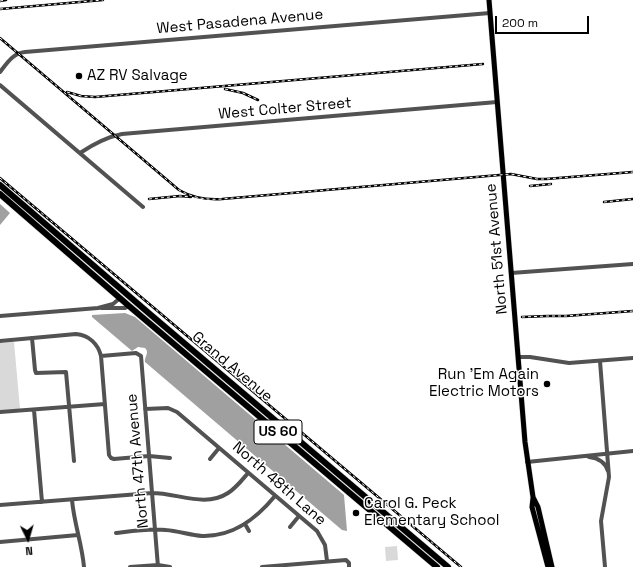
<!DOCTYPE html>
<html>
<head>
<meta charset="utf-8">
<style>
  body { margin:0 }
  #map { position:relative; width:633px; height:567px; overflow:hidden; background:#fff; font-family:"Space Grotesk",sans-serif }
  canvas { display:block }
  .north { position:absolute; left:8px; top:519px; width:40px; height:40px; -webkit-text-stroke:3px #fff; paint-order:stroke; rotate:175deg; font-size:11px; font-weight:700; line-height:16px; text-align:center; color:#000 }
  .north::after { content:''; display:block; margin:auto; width:14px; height:18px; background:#000; clip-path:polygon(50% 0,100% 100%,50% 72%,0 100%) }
  .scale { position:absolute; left:495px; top:16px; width:94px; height:18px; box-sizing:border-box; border:2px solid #000; border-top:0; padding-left:5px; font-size:12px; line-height:14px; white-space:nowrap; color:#000; -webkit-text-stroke:3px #fff; paint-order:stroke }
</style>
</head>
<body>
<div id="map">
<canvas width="633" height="567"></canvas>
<div class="north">N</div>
<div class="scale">200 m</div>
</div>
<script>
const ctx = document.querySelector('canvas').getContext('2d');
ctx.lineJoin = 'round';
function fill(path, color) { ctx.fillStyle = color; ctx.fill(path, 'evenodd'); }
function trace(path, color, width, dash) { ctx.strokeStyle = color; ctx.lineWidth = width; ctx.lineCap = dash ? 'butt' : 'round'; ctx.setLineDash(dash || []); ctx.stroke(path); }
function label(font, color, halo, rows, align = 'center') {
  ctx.font = font + ' "Space Grotesk",sans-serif'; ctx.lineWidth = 3; ctx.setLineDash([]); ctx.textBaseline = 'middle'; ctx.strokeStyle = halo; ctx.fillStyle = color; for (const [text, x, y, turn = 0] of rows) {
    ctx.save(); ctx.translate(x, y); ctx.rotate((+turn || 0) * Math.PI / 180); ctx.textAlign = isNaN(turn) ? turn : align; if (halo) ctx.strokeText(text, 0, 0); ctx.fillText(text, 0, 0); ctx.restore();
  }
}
fill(new Path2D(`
  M 14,342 L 20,409 L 0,410 L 0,343 Z
  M 397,546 L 398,560 L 386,561 L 385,547 Z`), '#d9d9d9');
fill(new Path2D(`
  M 0,204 L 10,213 L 0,225 Z
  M 125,313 L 135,317 L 344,495 L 347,531 L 342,530 L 145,362 C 144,357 150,353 145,348 L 138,347 L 132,351 L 92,317 L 92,315 Z`), '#a0a0a0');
const major = new Path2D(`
  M 489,0 L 525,442 L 533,497 L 538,507 L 552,567
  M 533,498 L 532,507 L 548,567`);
const highway = new Path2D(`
  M 0,185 L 151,315 L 448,567
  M 0,194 L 129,306 L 437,567`);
trace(major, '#dbdbdb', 6);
trace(highway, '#dbdbdb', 7);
trace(new Path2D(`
  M 0,72 C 7,63 13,53 25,52 L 490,13
  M 0,85 L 143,207
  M 80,153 C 92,145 107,137 122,134 L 497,102
  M 511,273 L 633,264
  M 101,308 L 125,308 L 129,306
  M 0,316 L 98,308 L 113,304 L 120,298
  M 32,338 L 35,370 L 36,373 L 66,372 L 74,461
  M 0,341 L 76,334 C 89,335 98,344 101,356 L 109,455 L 111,458 L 114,459 L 149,456 L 170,458
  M 101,356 L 136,353 L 141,356 L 158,567
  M 518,357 L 530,357 L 569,363 L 633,358
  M 600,361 L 609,477 L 601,521 L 605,567
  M 145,409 L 168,408 L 177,412 L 317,531 L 325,545 L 327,561
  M 34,410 L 42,502
  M 0,412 L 105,404
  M 589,457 C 599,458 605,462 608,471
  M 210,459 L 219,448
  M 527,462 L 633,451
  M 72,500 C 74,523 82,544 84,567
  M 0,505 L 152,493 C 178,493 205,508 228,493 C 236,488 242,480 248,473
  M 245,524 L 249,531
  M 290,527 L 299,516
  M 116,533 C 132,531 150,528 166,530 C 178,531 190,535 202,536 C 233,537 256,519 275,496
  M 0,542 L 78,535
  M 130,567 L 158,565 L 170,567
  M 262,567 L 346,560 L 349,563 L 349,567`), '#525252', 4);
trace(major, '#000', 5);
trace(highway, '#000', 6);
const rail = new Path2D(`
  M 0,1 L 6,0
  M 0,9 L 103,0
  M 0,38 L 179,190 C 193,198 206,200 222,199 L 511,174 L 537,179 L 546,179 L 633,172
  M 225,89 L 243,93 L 258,100
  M 67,92 L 81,96 L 95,97 L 483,64
  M 0,178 L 461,567
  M 530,186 L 551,184
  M 149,199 L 180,196 L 191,197
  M 604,202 L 633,199
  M 522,317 L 548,316 L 566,316 L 633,311`);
trace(rail, '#000', 2.5);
trace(rail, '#fff', 1, [3]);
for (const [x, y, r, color] of [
  [79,76,4,"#000"],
  [547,384,4,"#000"],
  [356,513,4,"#000"]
]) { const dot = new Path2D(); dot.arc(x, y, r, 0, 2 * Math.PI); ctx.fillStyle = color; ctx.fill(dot); trace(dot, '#fff', 1.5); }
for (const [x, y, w] of [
  [278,432,48]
]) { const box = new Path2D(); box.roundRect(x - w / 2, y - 12, w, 24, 3); ctx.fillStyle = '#fff'; ctx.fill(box); trace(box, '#000', 1); }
label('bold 14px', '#000', null, [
  ["US 60",278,432]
]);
label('15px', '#000', '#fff', [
  ["West Pasadena Avenue",240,22,-5],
  ["West Colter Street",285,109,-5],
  ["North 51st Avenue",497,249,-95],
  ["Grand Avenue",232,367,40],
  ["North 47th Avenue",138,461,-95],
  ["North 48th Lane",279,484,41]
]);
label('15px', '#000', '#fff', [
  ["AZ RV Salvage",87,76],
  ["Run 'Em Again",539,375,"right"],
  ["Electric Motors",539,392,"right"],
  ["Carol G. Peck",364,504],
  ["Elementary School",364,521]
], 'left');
</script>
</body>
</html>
